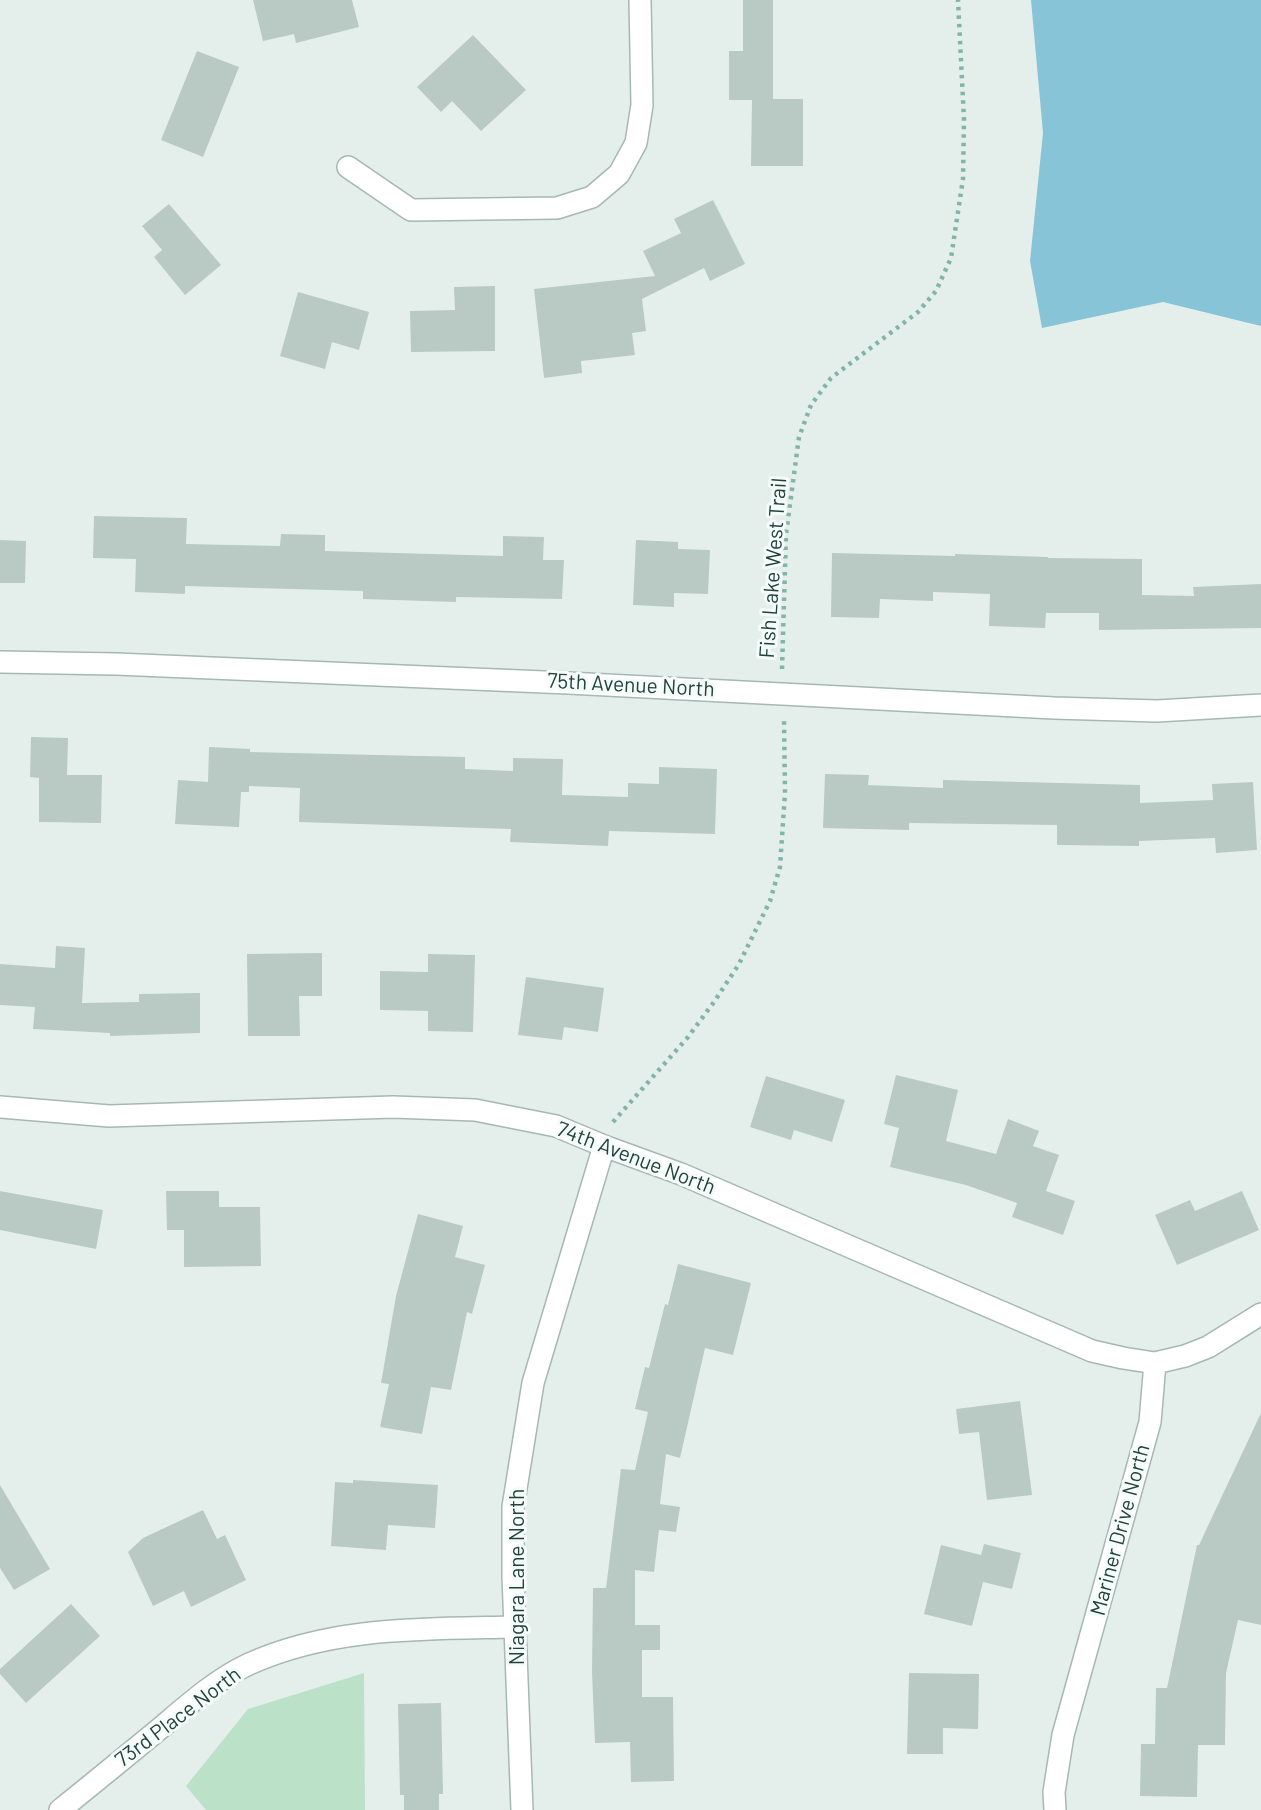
<!DOCTYPE html>
<html>
<head>
<meta charset="utf-8">
<style>
  body { margin:0 }
  canvas { display:block; background:#e4efeb }
</style>
</head>
<body>
<canvas width="1261" height="1810"></canvas>
<script>
const ctx = document.querySelector('canvas').getContext('2d');
ctx.lineJoin = 'round';
function fill(path, color) { ctx.fillStyle = color; ctx.fill(path, 'evenodd'); }
function trace(path, color, width, dash) { ctx.strokeStyle = color; ctx.lineWidth = width; ctx.lineCap = dash ? 'butt' : 'round'; ctx.setLineDash(dash || []); ctx.stroke(path); }
function label(font, color, halo, rows, align = 'center') {
  ctx.font = font + ' Barlow,sans-serif'; ctx.lineWidth = 6; ctx.setLineDash([]); ctx.textBaseline = 'middle'; ctx.strokeStyle = halo; ctx.fillStyle = color; for (const [text, x, y, turn = 0] of rows) {
    ctx.save(); ctx.translate(x, y); ctx.rotate((+turn || 0) * Math.PI / 180); ctx.textAlign = isNaN(turn) ? turn : align; if (halo) ctx.strokeText(text, 0, 0); ctx.fillText(text, 0, 0); ctx.restore();
  }
}
fill(new Path2D(`
  M 364,1673 L 365,1810 L 206,1810 L 186,1786 L 248,1709 Z`), '#bce1c9');
fill(new Path2D(`
  M 1031,0 L 1261,0 L 1261,326 L 1163,302 L 1042,328 L 1030,261 L 1043,133 Z`), '#88c4d7');
fill(new Path2D(`
  M 253,0 L 352,0 L 359,27 L 296,43 L 294,34 L 263,41 Z
  M 743,0 L 773,0 L 773,99 L 803,99 L 803,166 L 751,166 L 752,100 L 729,100 L 729,51 L 743,51 Z
  M 473,35 L 526,90 L 481,131 L 452,101 L 441,112 L 417,87 Z
  M 197,51 L 239,67 L 203,157 L 161,140 Z
  M 713,200 L 745,264 L 710,281 L 704,268 L 642,299 L 646,331 L 632,333 L 635,355 L 581,361 L 582,373 L 544,378 L 534,289 L 655,276 L 643,251 L 681,233 L 674,219 Z
  M 169,204 L 221,265 L 185,295 L 154,257 L 162,250 L 142,226 Z
  M 495,286 L 495,351 L 411,352 L 410,311 L 455,310 L 454,287 Z
  M 298,292 L 369,312 L 359,350 L 332,342 L 325,369 L 280,356 Z
  M 94,516 L 187,518 L 186,544 L 280,546 L 281,534 L 325,535 L 325,551 L 503,556 L 503,536 L 544,537 L 543,560 L 564,560 L 562,599 L 456,597 L 456,602 L 363,599 L 363,591 L 185,586 L 185,594 L 135,592 L 136,559 L 93,558 Z
  M 0,540 L 26,541 L 25,583 L 0,583 Z
  M 636,540 L 678,542 L 678,549 L 710,550 L 708,594 L 674,593 L 674,607 L 633,605 Z
  M 832,553 L 955,556 L 955,554 L 1048,557 L 1048,558 L 1142,559 L 1142,595 L 1194,596 L 1193,587 L 1261,584 L 1261,628 L 1099,630 L 1099,613 L 1046,613 L 1045,628 L 989,626 L 990,594 L 933,592 L 933,601 L 880,599 L 879,618 L 831,617 Z
  M 31,737 L 68,738 L 67,775 L 102,775 L 101,823 L 39,822 L 39,778 L 30,777 Z
  M 209,747 L 250,749 L 250,752 L 465,757 L 465,769 L 513,771 L 513,758 L 563,759 L 562,795 L 628,797 L 628,783 L 659,784 L 659,767 L 717,769 L 715,834 L 609,831 L 608,846 L 510,842 L 511,829 L 299,822 L 300,788 L 249,786 L 249,792 L 241,792 L 239,827 L 175,824 L 178,780 L 208,782 Z
  M 825,774 L 869,775 L 868,785 L 943,788 L 943,780 L 1140,785 L 1140,803 L 1213,800 L 1212,784 L 1253,782 L 1257,850 L 1216,853 L 1215,838 L 1139,841 L 1139,846 L 1057,845 L 1057,825 L 909,823 L 909,830 L 823,828 Z
  M 56,946 L 85,948 L 82,1003 L 139,1002 L 139,994 L 200,993 L 200,1033 L 110,1036 L 110,1033 L 33,1029 L 35,1007 L 0,1005 L 0,964 L 55,968 Z
  M 322,953 L 322,996 L 299,996 L 300,1036 L 248,1036 L 247,954 Z
  M 428,954 L 475,955 L 473,1032 L 428,1031 L 428,1011 L 380,1010 L 380,971 L 428,972 Z
  M 526,977 L 604,988 L 598,1032 L 564,1027 L 562,1040 L 518,1035 Z
  M 896,1075 L 958,1090 L 946,1141 L 996,1154 L 1008,1119 L 1039,1131 L 1033,1146 L 1059,1155 L 1046,1191 L 1075,1201 L 1063,1235 L 1012,1217 L 1017,1203 L 966,1185 L 890,1167 L 899,1128 L 884,1124 Z
  M 766,1076 L 845,1100 L 832,1142 L 794,1130 L 791,1140 L 750,1127 Z
  M 0,1191 L 103,1210 L 96,1249 L 0,1230 Z
  M 166,1191 L 219,1191 L 219,1207 L 260,1207 L 261,1266 L 184,1267 L 184,1230 L 167,1230 Z
  M 1242,1191 L 1259,1230 L 1177,1265 L 1155,1215 L 1190,1200 L 1195,1211 Z
  M 418,1214 L 463,1226 L 455,1257 L 485,1265 L 472,1314 L 467,1312 L 451,1390 L 431,1387 L 422,1434 L 380,1427 L 389,1384 L 381,1383 L 396,1296 Z
  M 678,1264 L 751,1283 L 733,1355 L 705,1348 L 680,1458 L 666,1454 L 660,1504 L 680,1507 L 676,1532 L 659,1530 L 654,1572 L 635,1570 L 635,1625 L 660,1625 L 660,1650 L 642,1650 L 642,1697 L 673,1697 L 674,1781 L 631,1782 L 630,1742 L 595,1743 L 592,1673 L 593,1588 L 606,1588 L 621,1469 L 635,1470 L 648,1412 L 635,1409 L 645,1367 L 649,1368 L 665,1304 L 668,1305 Z
  M 1020,1401 L 1032,1495 L 987,1500 L 979,1432 L 959,1434 L 956,1409 Z
  M 1261,1413 L 1261,1625 L 1238,1620 L 1226,1673 L 1225,1745 L 1198,1745 L 1197,1797 L 1140,1796 L 1141,1744 L 1155,1744 L 1156,1688 L 1167,1688 L 1197,1545 L 1199,1545 Z
  M 353,1480 L 438,1485 L 435,1528 L 388,1525 L 386,1550 L 331,1546 L 335,1482 L 353,1483 Z
  M 0,1485 L 50,1569 L 14,1590 L 0,1568 Z
  M 203,1510 L 217,1539 L 225,1535 L 246,1580 L 191,1607 L 184,1591 L 153,1606 L 128,1552 L 143,1538 Z
  M 984,1544 L 1021,1553 L 1012,1589 L 983,1582 L 972,1626 L 924,1614 L 941,1545 L 981,1555 Z
  M 71,1604 L 100,1636 L 26,1703 L 0,1674 L 0,1669 Z
  M 909,1673 L 979,1674 L 978,1729 L 943,1728 L 943,1754 L 907,1754 Z
  M 441,1703 L 443,1794 L 439,1794 L 439,1810 L 404,1810 L 404,1795 L 400,1795 L 398,1704 Z`), '#b9cac4');
const minor = new Path2D(`
  M 348,167 L 411,210 L 557,208 L 592,197 L 619,174 L 636,143 L 642,105 L 640,0
  M 0,662 L 116,664 L 568,683 L 1054,708 L 1157,711 L 1261,705
  M 0,1107 L 109,1116 L 393,1107 L 475,1110 L 556,1126 L 604,1146 L 681,1174 L 1092,1351 L 1123,1358 L 1155,1363
  M 60,1810 C 95,1782 129,1754 163,1726 C 190,1703 217,1679 249,1664 C 333,1626 425,1629 515,1627
  M 522,1810 L 513,1576 L 513,1507 L 533,1383 L 604,1146
  M 1055,1810 L 1054,1792 L 1063,1735 L 1150,1422 L 1155,1363 L 1185,1356 L 1208,1347 L 1261,1314`);
trace(minor, '#a6b8b3', 24);
trace(new Path2D(`
  M 782,669 L 786,534 L 799,437 L 811,405 L 831,378 L 918,312 L 936,291 L 951,258 L 963,179 L 964,120 L 958,0
  M 613,1122 L 688,1037 L 714,1002 L 739,964 L 770,901 L 780,867 L 785,793 L 784,719`), '#82b5a9', 4.5, [3.5, 5]);
trace(minor, '#fff', 21);
label('21px', '#22423c', '#f5fbf8', [
  ["Fish Lake West Trail",773,568,-86],
  ["75th Avenue North",631,685,3],
  ["74th Avenue North",636,1158,21],
  ["Mariner Drive North",1120,1530,-75],
  ["Niagara Lane North",517,1577,-90],
  ["73rd Place North",178,1717,-37]
]);
</script>
</body>
</html>
